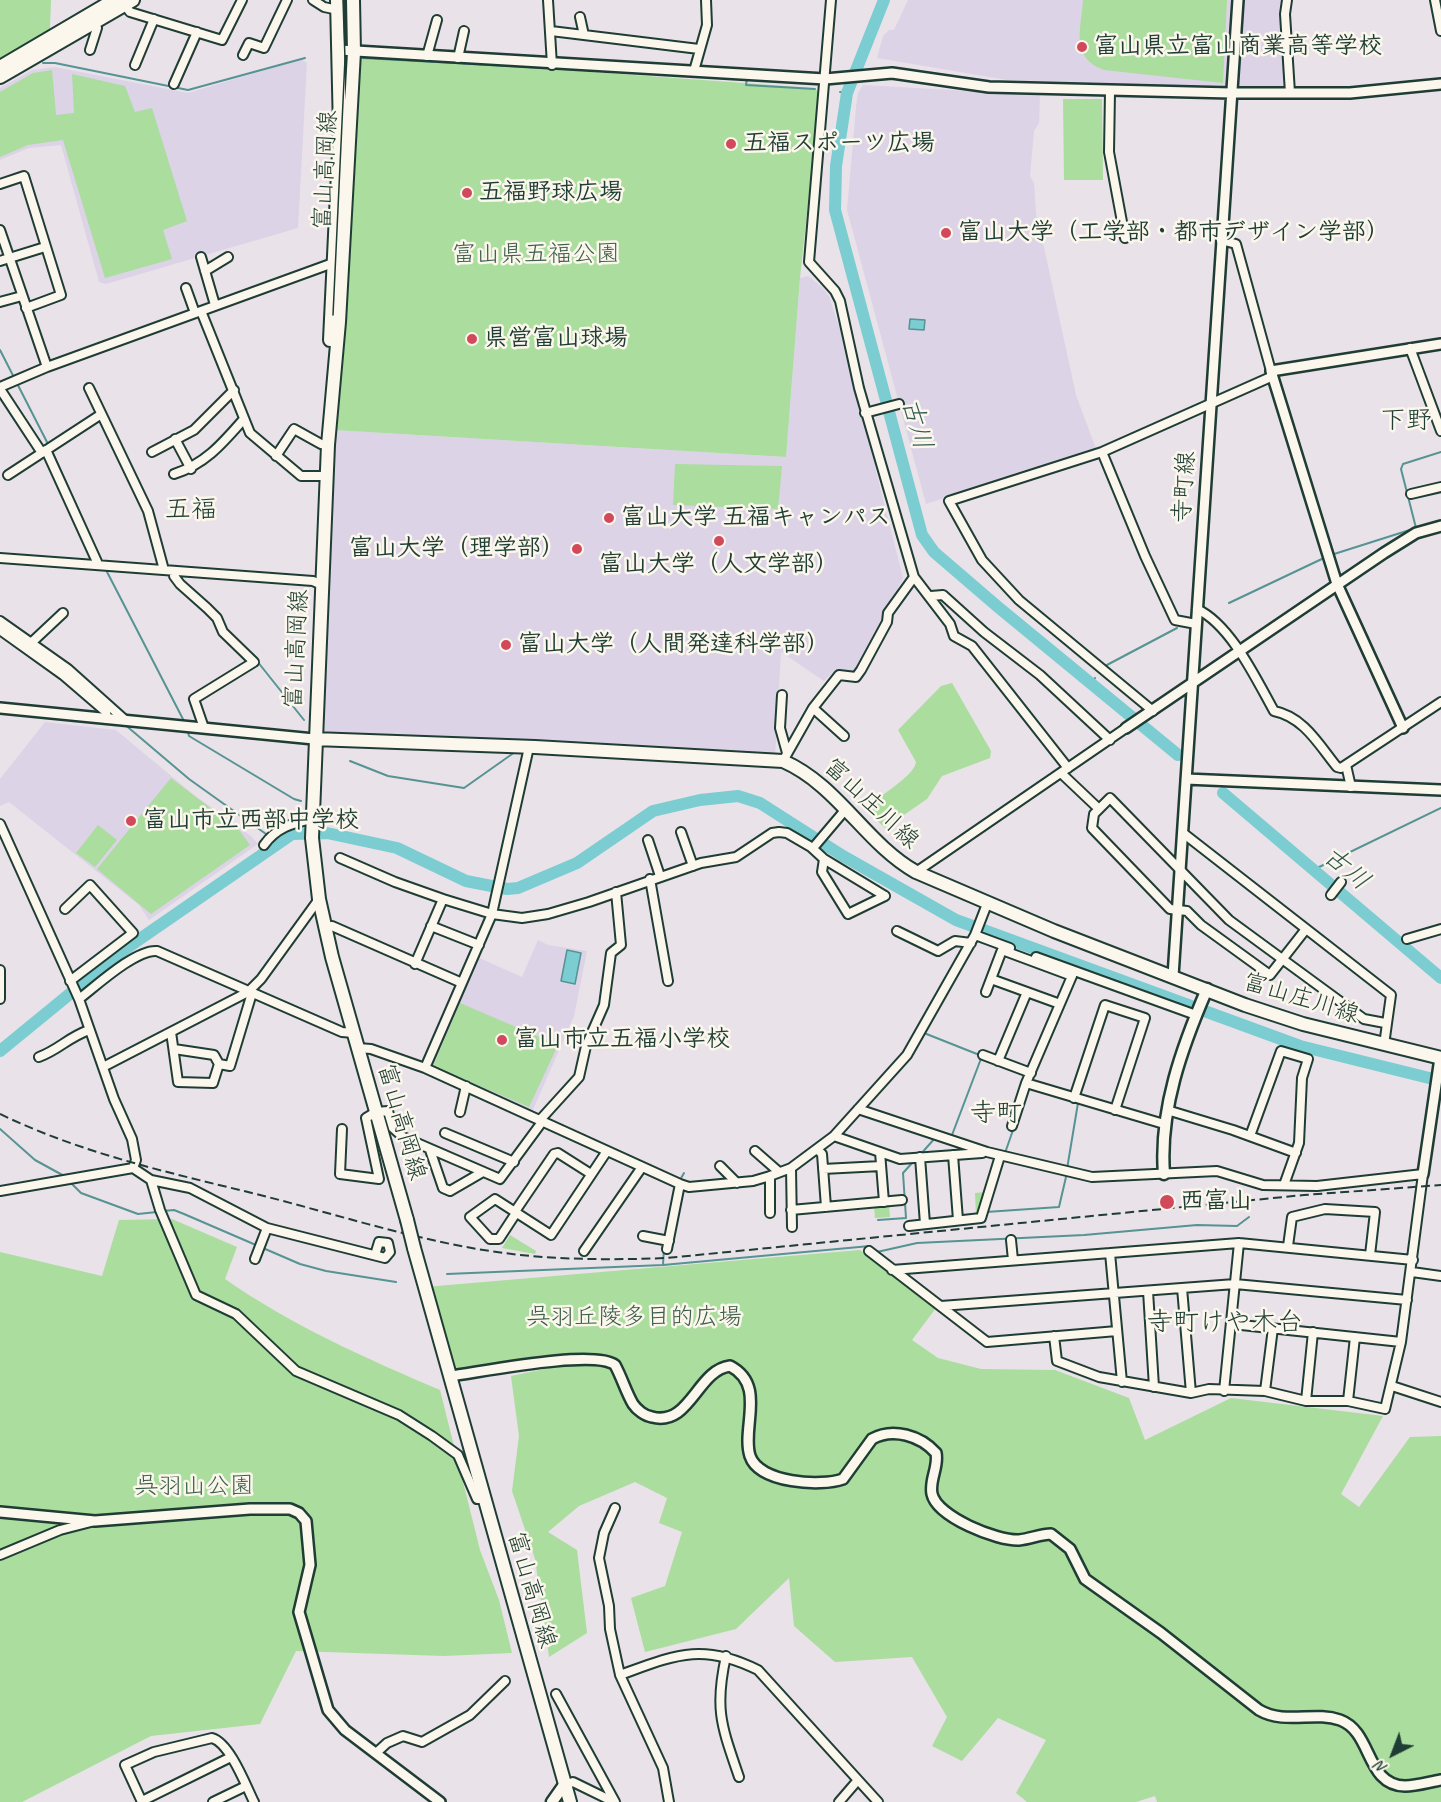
<!DOCTYPE html>
<html>
<head>
<meta charset="utf-8">
<style>
  body { margin:0 }
  #map { position:relative; width:1441px; height:1802px; overflow:hidden; background:#e9e2e9; font-family:Caveat,sans-serif }
  canvas { display:block }
  .north { position:absolute; left:1363px; top:1724px; width:60px; height:60px; -webkit-text-stroke:4px #fbf7ec; paint-order:stroke; rotate:222deg; font-size:16px; font-weight:700; line-height:24px; text-align:center; color:#1f3d34 }
  .north::after { content:''; display:block; margin:auto; width:21px; height:27px; background:#1f3d34; clip-path:polygon(50% 0,100% 100%,50% 72%,0 100%) }
</style>
</head>
<body>
<div id="map">
<canvas width="1441" height="1802"></canvas>
<div class="north">N</div>
</div>
<script>
const ctx = document.querySelector('canvas').getContext('2d');
ctx.lineJoin = 'round';
function fill(path, color) { ctx.fillStyle = color; ctx.fill(path, 'evenodd'); }
function trace(path, color, width, dash) { ctx.strokeStyle = color; ctx.lineWidth = width; ctx.lineCap = dash ? 'butt' : 'round'; ctx.setLineDash(dash || []); ctx.stroke(path); }
function label(font, color, halo, rows, align = 'center') {
  ctx.font = font + ' Caveat,"Klee One",sans-serif'; ctx.lineWidth = 5; ctx.setLineDash([]); ctx.textBaseline = 'middle'; ctx.strokeStyle = halo; ctx.fillStyle = color; for (const [text, x, y, turn = 0] of rows) {
    ctx.save(); ctx.translate(x, y); ctx.rotate((+turn || 0) * Math.PI / 180); ctx.textAlign = isNaN(turn) ? turn : align; if (halo) ctx.strokeText(text, 0, 0); ctx.fillText(text, 0, 0); ctx.restore();
  }
}
fill(new Path2D(`
  M 908,0 L 1283,0 L 1285,87 L 1080,84 L 1007,80 L 877,58 L 883,36 L 889,30 L 894,30 Z
  M 301,59 L 307,63 L 298,228 L 106,284 L 99,282 L 61,145 L 29,148 L 0,160 L 0,88 L 32,70 L 55,67 L 188,93 Z
  M 863,85 L 1040,95 L 1039,123 L 1034,131 L 1030,176 L 1034,183 L 1037,226 L 1039,237 L 1042,238 L 1076,395 L 1096,449 L 926,504 L 847,210 L 856,107 L 858,93 Z
  M 808,276 L 822,287 L 829,296 L 841,333 L 903,578 L 857,672 L 832,673 L 824,681 L 781,652 L 775,756 L 321,733 L 334,430 L 786,457 L 800,278 Z
  M 45,722 L 116,730 L 193,794 L 251,836 L 258,844 L 149,920 L 139,905 L 9,802 L 0,806 L 0,779 Z
  M 538,940 L 548,945 L 587,951 L 574,1016 L 532,1112 L 432,1069 L 431,1064 L 477,957 L 522,977 Z`), '#dcd3e7');
fill(new Path2D(`
  M 0,0 L 51,0 L 50,29 L 0,58 Z
  M 1083,0 L 1227,0 L 1223,83 L 1104,70 C 1070,58 1081,29 1083,0 Z
  M 360,55 L 812,88 L 820,92 L 800,278 L 786,457 L 334,430 L 343,240 Z
  M 52,70 L 56,115 L 74,113 L 72,74 L 125,86 L 135,112 L 152,108 L 187,221 L 163,230 L 172,259 L 105,278 L 63,140 L 28,145 L 0,157 L 0,92 L 33,73 Z
  M 1063,99 L 1102,99 L 1103,180 L 1064,180 Z
  M 675,464 L 782,466 L 778,509 L 673,505 Z
  M 952,683 L 991,751 L 990,758 L 942,776 L 927,799 L 885,828 L 867,811 L 869,805 C 880,796 915,775 916,762 L 898,730 L 941,686 Z
  M 171,778 L 239,830 L 250,845 L 151,914 L 97,869 Z
  M 98,825 L 117,840 L 95,867 L 76,853 Z
  M 460,1003 L 558,1045 L 529,1107 L 433,1066 Z
  M 986,1192 L 981,1211 L 976,1215 L 975,1193 Z
  M 889,1205 L 890,1217 L 875,1218 L 874,1206 Z
  M 172,1219 L 237,1247 L 225,1279 C 291,1325 365,1358 440,1390 L 480,1550 L 499,1600 L 512,1653 L 444,1656 L 296,1651 L 260,1724 L 151,1736 L 22,1802 L 0,1802 L 0,1252 L 102,1276 L 119,1220 Z
  M 510,1235 L 536,1251 L 535,1254 L 502,1248 Z
  M 860,1250 L 936,1308 L 912,1340 L 938,1358 L 981,1369 L 1055,1370 L 1129,1398 L 1145,1440 L 1231,1398 L 1383,1416 L 1341,1494 L 1359,1507 L 1410,1437 L 1441,1436 L 1441,1802 L 1157,1802 L 1155,1796 L 1136,1802 L 1027,1802 L 1016,1793 L 1046,1740 L 998,1718 L 962,1761 L 932,1746 L 947,1717 L 912,1657 L 835,1662 L 794,1626 L 789,1578 L 736,1629 L 645,1652 L 631,1598 L 665,1586 L 682,1532 L 659,1523 L 667,1498 L 635,1482 L 579,1506 L 548,1532 L 577,1550 L 587,1633 L 549,1657 L 535,1559 L 512,1491 L 519,1436 L 511,1376 L 583,1361 L 618,1368 L 609,1361 L 601,1359 L 572,1360 L 450,1376 L 425,1287 Z`), '#aadd9e');
const water = new Path2D(`
  M 910,319 L 925,320 L 924,330 L 909,329 Z
  M 567,950 L 581,953 L 575,984 L 561,981 Z`);
fill(water, '#7bcdd2');
trace(water, '#569393', 1.5);
trace(new Path2D(`
  M 363,58 L 747,79 L 746,85 L 815,89
  M 43,63 L 55,63 L 188,90 L 305,58
  M 840,92 L 847,93
  M 0,350 L 49,446
  M 52,451 L 102,563
  M 1331,555 L 1416,528 L 1401,469 L 1403,464 L 1441,452
  M 105,568 L 185,723
  M 1229,603 L 1326,557
  M 257,661 L 304,720
  M 1105,666 L 1177,628
  M 1090,684 L 1095,678
  M 123,723 L 189,779 L 266,834 L 282,840
  M 187,728 L 189,736 L 294,799 L 301,801
  M 350,761 L 388,776 L 464,788 L 515,752
  M 1313,870 L 1441,808
  M 924,1033 L 982,1056 L 952,1135
  M 0,1129 L 35,1160 L 66,1177
  M 1005,1153 L 1026,1093
  M 920,1155 L 935,1138
  M 1067,1169 L 1078,1103
  M 680,1180 L 684,1173
  M 70,1182 L 81,1193 L 138,1214 L 157,1212
  M 163,1211 L 174,1210 L 184,1214 L 300,1264 L 326,1271 L 396,1282
  M 986,1212 L 1059,1207 L 1066,1177
  M 878,1220 L 906,1218 L 903,1173 L 913,1162
  M 669,1221 L 676,1186
  M 663,1265 L 664,1247
  M 447,1274 L 663,1265 L 870,1246 L 877,1252 L 917,1243 L 1084,1235 L 1197,1225 L 1237,1226 L 1249,1217`), '#569393', 2);
trace(new Path2D(`
  M 884,0 L 847,93 L 836,166 L 835,210 L 922,535 L 934,552 L 998,607 L 1178,755
  M 1223,793 L 1441,978
  M 0,1051 L 121,952 L 292,834 L 327,833 L 397,848 L 466,881 L 507,889 L 518,888 L 577,863 L 653,811 L 700,800 L 738,796 L 760,803 L 843,856 L 956,920 L 1300,1046 L 1441,1081`), '#7bcdd2', 12);
const minor = new Path2D(`
  M 121,0 L 130,12 L 222,40 L 242,0
  M 313,0 L 324,7 L 338,10
  M 548,0 L 552,65
  M 831,0 L 809,262 L 835,291 L 840,301 L 859,388 L 914,577 L 950,624 L 954,636 L 972,646 L 1068,768
  M 1287,0 L 1285,14 L 1290,93
  M 1435,0 L 1441,31
  M 580,17 L 584,35
  M 551,31 L 699,49
  M 90,50 L 97,28 L 94,22
  M 243,55 L 249,43 L 264,48 L 287,0
  M 427,56 L 437,20
  M 458,58 L 464,31
  M 135,65 L 154,19
  M 694,71 L 707,25 L 706,0
  M 174,84 L 197,32
  M 1110,92 L 1109,152 L 1125,238
  M 0,184 L 24,176 L 61,295 L 26,308
  M 0,230 L 47,367
  M 1221,240 L 1236,244 L 1271,371
  M 201,257 L 215,305
  M 0,261 L 45,247
  M 205,271 L 228,257
  M 186,288 L 195,313
  M 0,302 L 22,296
  M 201,311 L 250,433 L 301,476 L 326,476
  M 1410,348 L 1441,431
  M 0,387 L 47,367 L 333,263
  M 89,388 L 148,511 L 164,570
  M 0,389 L 42,453
  M 865,413 L 899,404
  M 175,439 L 191,469
  M 46,450 L 98,564
  M 152,452 L 194,430 L 234,390
  M 1102,452 L 1145,556 L 1175,620 L 1196,624
  M 276,456 L 294,429 L 321,444 L 328,445
  M 174,474 C 205,464 222,444 243,420
  M 8,475 L 100,415
  M 1411,494 L 1441,487
  M 0,558 L 313,581 L 322,585
  M 175,571 L 174,576 L 180,584 L 207,608 L 217,618 L 223,632 L 254,662 L 194,699 L 204,728
  M 931,596 L 943,595 L 984,632 L 1040,675 L 1110,740
  M 1197,609 C 1231,625 1256,679 1274,711 C 1304,717 1319,745 1337,767 L 1341,768 L 1441,702
  M 0,621 L 68,669 L 125,720
  M 0,630 L 63,675 L 106,712 L 107,719
  M 31,643 L 63,613
  M 782,695 L 780,728 L 787,753
  M 813,708 L 844,736
  M 1153,711 L 1019,600 L 982,560 L 949,501 L 1102,452 L 1273,376
  M 783,761 L 813,708 L 839,675 L 856,677 L 861,670 L 887,622 L 888,613 L 914,577
  M 1346,765 L 1351,787
  M 1061,773 L 1099,809 L 1110,798 L 1229,920 L 1364,1019 L 1385,1023
  M 1099,809 L 1094,814 L 1092,828 L 1170,909 L 1187,911 L 1201,925 L 1270,975 L 1306,929
  M 0,824 L 79,999 L 114,1099 L 132,1139 L 136,1160 L 133,1168
  M 681,832 L 693,866
  M 1183,833 L 1391,995 L 1384,1045
  M 648,840 L 660,876
  M 264,845 C 276,828 292,823 312,819
  M 813,848 L 846,809
  M 340,858 L 395,882 L 443,899 L 492,914 L 522,918 L 548,914 L 589,902 L 701,863 L 736,857 L 772,833 L 779,832 L 787,833 L 811,847 L 824,859 L 885,896
  M 824,859 L 822,872 L 848,914 L 885,896
  M 916,872 L 1126,728
  M 650,879 L 668,981
  M 1331,895 L 1341,882
  M 65,909 L 90,885 L 133,933 L 70,981
  M 431,926 L 479,945
  M 325,927 L 332,926 L 462,983
  M 897,931 L 938,951 L 955,941 L 971,943
  M 975,935 L 1010,948
  M 1407,939 L 1441,929
  M 1036,957 L 1196,1015
  M 415,964 L 443,899
  M 0,970 L 0,999
  M 991,979 L 1060,1004
  M 986,992 L 1002,950 L 1072,976 L 1026,1083 L 1012,1126
  M 79,999 C 96,986 136,949 157,951 L 342,1032 L 354,1033
  M 171,1032 L 178,1082 L 213,1083 L 219,1064 L 214,1055 L 174,1049
  M 358,1048 L 371,1049 L 425,1068 L 680,1184 L 689,1187 L 753,1181 L 770,1176 L 791,1168 L 834,1136 L 907,1055 L 975,935 L 987,904
  M 983,1055 L 1031,1073
  M 39,1057 C 60,1049 67,1038 89,1030
  M 998,1061 L 1027,992
  M 219,1064 L 230,1066 L 252,993
  M 103,1067 L 248,992 L 261,979 L 319,899
  M 425,1068 L 492,914 L 529,747
  M 1026,1083 L 1164,1124
  M 1074,1098 L 1105,1005 L 1145,1018 L 1115,1110
  M 858,1109 L 987,1152 L 1092,1177 L 1217,1171 L 1263,1185 L 1317,1186 L 1423,1174 L 1401,1342 L 1385,1409 L 1348,1401 L 1306,1401 L 1265,1391 L 1209,1389 L 1191,1393 L 1099,1377 L 1057,1361 L 1054,1336
  M 1167,1110 L 1233,1130 L 1296,1153
  M 460,1112 L 466,1086
  M 540,1120 L 579,1077 L 586,1046 L 604,1005 L 611,953 L 621,945 L 616,892
  M 342,1129 L 340,1174 L 379,1179 L 366,1118 L 376,1112 L 388,1111 L 393,1128 L 403,1137 L 500,1179 L 542,1122
  M 445,1133 L 514,1162
  M 834,1136 L 900,1159 L 982,1153
  M 1250,1136 L 1281,1051 L 1308,1059 L 1302,1078 L 1299,1143 L 1284,1185
  M 817,1149 L 822,1154 L 826,1207
  M 430,1150 L 443,1188 L 450,1191 L 481,1173
  M 755,1151 L 779,1172
  M 880,1152 L 884,1202
  M 953,1155 L 958,1220
  M 920,1157 L 925,1224
  M 720,1166 L 737,1183
  M 791,1168 L 792,1227
  M 823,1169 L 881,1166
  M 591,1174 L 558,1153 L 554,1154 L 516,1210 L 516,1213 L 499,1239 L 490,1239 L 470,1217 L 495,1199 L 551,1235 L 607,1151
  M 770,1176 L 770,1213
  M 151,1180 L 190,1188 L 267,1228 L 385,1258 L 390,1252 L 388,1243 L 379,1242 L 375,1255
  M 0,1191 L 133,1168 L 151,1180 L 160,1210 L 196,1295 L 236,1314 L 296,1371 L 399,1415 L 432,1436 L 458,1455 L 477,1499 L 484,1499
  M 791,1210 L 902,1200
  M 909,1226 L 981,1218 L 1000,1156
  M 643,1236 L 669,1241
  M 1011,1240 L 1013,1260
  M 1288,1246 L 1292,1217 L 1325,1209 L 1375,1212 L 1370,1255
  M 667,1249 L 680,1184
  M 584,1251 L 642,1167
  M 869,1251 L 987,1342 L 1117,1331
  M 1110,1253 L 1122,1382
  M 255,1259 L 267,1228
  M 892,1270 L 1239,1243 L 1413,1260
  M 1412,1272 L 1441,1276
  M 1182,1288 L 1191,1393
  M 1148,1291 L 1154,1387
  M 941,1306 L 1235,1284 L 1407,1300
  M 1232,1324 L 1401,1342
  M 1392,1386 L 1441,1402
  M 1224,1391 L 1239,1243
  M 1265,1391 L 1273,1328
  M 1306,1401 L 1313,1332
  M 1348,1401 L 1355,1337
  M 615,1508 L 604,1533 L 599,1558 L 609,1606 L 610,1629 L 620,1675 L 663,1768 L 669,1802
  M 0,1555 L 60,1530 L 91,1522
  M 726,1656 C 714,1710 722,1727 739,1777
  M 620,1675 C 675,1655 702,1642 758,1670 L 878,1802
  M 556,1694 L 615,1802
  M 376,1753 L 387,1743 L 403,1736 L 422,1742 L 470,1715 L 505,1681
  M 564,1785 L 573,1782 L 614,1802
  M 142,1801 L 231,1757
  M 142,1802 L 125,1765 L 154,1752 L 212,1738 C 230,1743 246,1786 254,1802
  M 213,1802 L 246,1786
  M 839,1802 L 858,1780`);
const tertiary = new Path2D(`
  M 339,50 L 825,79 L 892,73 L 989,87 L 1231,93 L 1350,93 L 1441,84
  M 0,708 L 314,739
  M 1126,728 L 1384,553 L 1416,533 L 1441,526
  M 1403,728 L 1337,584 L 1271,371 L 1441,344
  M 1186,779 L 1441,790
  M 1173,976 L 1238,0
  M 1423,1174 L 1440,1058
  M 450,1376 C 481,1372 594,1349 615,1365 C 622,1378 626,1392 633,1404 C 637,1410 645,1416 652,1417 C 690,1427 697,1370 730,1366 C 767,1385 741,1428 750,1456 C 759,1483 821,1487 843,1479 L 872,1439 C 893,1427 921,1436 936,1453 C 939,1467 929,1480 932,1494 C 937,1517 997,1541 1019,1540 C 1030,1539 1041,1534 1051,1534 L 1070,1549 L 1085,1579 L 1161,1633 L 1259,1710 C 1285,1725 1314,1711 1340,1720 C 1373,1732 1365,1785 1405,1786 C 1417,1786 1429,1782 1441,1780
  M 0,1512 L 95,1521 L 250,1509 L 290,1509 L 299,1513 L 306,1521 L 310,1565 L 299,1612 L 328,1710 L 345,1730 L 440,1802`);
const secondary = new Path2D(`
  M 1164,1174 C 1159,1110 1182,1047 1207,989
  M 552,1802 L 564,1785`);
const primary = new Path2D(`
  M 353,0 L 354,52 L 339,322 L 328,445 L 312,838 L 319,899 L 332,957 L 407,1220
  M 0,67 L 114,0
  M 0,77 L 133,0
  M 330,340 L 340,130 L 337,0
  M 314,739 L 535,747 L 783,761 C 838,785 865,843 916,872 L 1054,931 L 1245,1005 L 1303,1024 L 1441,1058
  M 414,1248 L 570,1802`);
trace(minor, '#1f3d34', 12);
trace(tertiary, '#1f3d34', 14);
trace(secondary, '#1f3d34', 15);
trace(primary, '#1f3d34', 16);
trace(minor, '#fbf7ec', 8);
trace(tertiary, '#fbf7ec', 9);
trace(secondary, '#fbf7ec', 10);
trace(primary, '#fbf7ec', 12);
trace(new Path2D(`
  M 333,315 L 345,59 L 343,0`), '#1f3d34', 1.5);
trace(new Path2D(`
  M 0,1114 C 83,1154 171,1173 260,1195 C 343,1216 427,1244 512,1254 C 563,1260 615,1260 667,1258 L 1304,1195 L 1441,1185`), '#1f3d34', 2, [9, 4.5]);
const primaryBridge = new Path2D(`
  M 407,1220 L 414,1248`);
trace(primaryBridge, '#1f3d34', 16, []);
trace(primaryBridge, '#fbf7ec', 12);
for (const [x, y, r, color] of [
  [1082,47,6,"#d1495b"],
  [731,144,6,"#d1495b"],
  [467,193,6,"#d1495b"],
  [946,233,6,"#d1495b"],
  [472,339,6,"#d1495b"],
  [609,518,6,"#d1495b"],
  [719,541,6,"#d1495b"],
  [577,549,6,"#d1495b"],
  [506,645,6,"#d1495b"],
  [131,821,6,"#d1495b"],
  [502,1040,6,"#d1495b"],
  [1167,1202,8,"#d1495b"]
]) { const dot = new Path2D(); dot.arc(x, y, r, 0, 2 * Math.PI); ctx.fillStyle = color; ctx.fill(dot); trace(dot, '#fbf7ec', 2); }
label('bold 24px', '#1f3d34', '#fbf7ec', [
  ["富山県立富山商業高等学校",1094,47],
  ["五福スポーツ広場",743,144],
  ["五福野球広場",479,193],
  ["富山大学（工学部・都市デザイン学部）",958,233],
  ["県営富山球場",484,339],
  ["富山大学 五福キャンパス",621,518],
  ["富山大学（理学部）",565,549,"right"],
  ["富山大学（人文学部）",719,565,"center"],
  ["富山大学（人間発達科学部）",518,645],
  ["富山市立西部中学校",143,821],
  ["富山市立五福小学校",514,1040],
  ["西富山",1180,1202]
], 'left');
label('24px', '#1f3d34', '#fbf7ec', [
  ["富山高岡線",326,170,-87],
  ["寺町線",1185,487,-86],
  ["富山高岡線",297,649,-87],
  ["富山庄川線",871,804,43],
  ["富山庄川線",1301,999,17],
  ["富山高岡線",401,1122,74],
  ["富山高岡線",531,1590,74]
]);
label('24px', '#3b5d49', '#fbf7ec', [
  ["富山県五福公園",536,255],
  ["呉羽丘陵多目的広場",634,1318],
  ["呉羽山公園",194,1487]
]);
label('26px', '#1f3d34', '#fbf7ec', [
  ["下野",1406,421],
  ["五福",191,510],
  ["寺町",996,1114],
  ["寺町けや木台",1225,1323]
]);
label('italic 26px', '#315a54', '#fbf7ec', [
  ["古川",916,424,75],
  ["古川",1346,869,40]
]);
</script>
</body>
</html>
